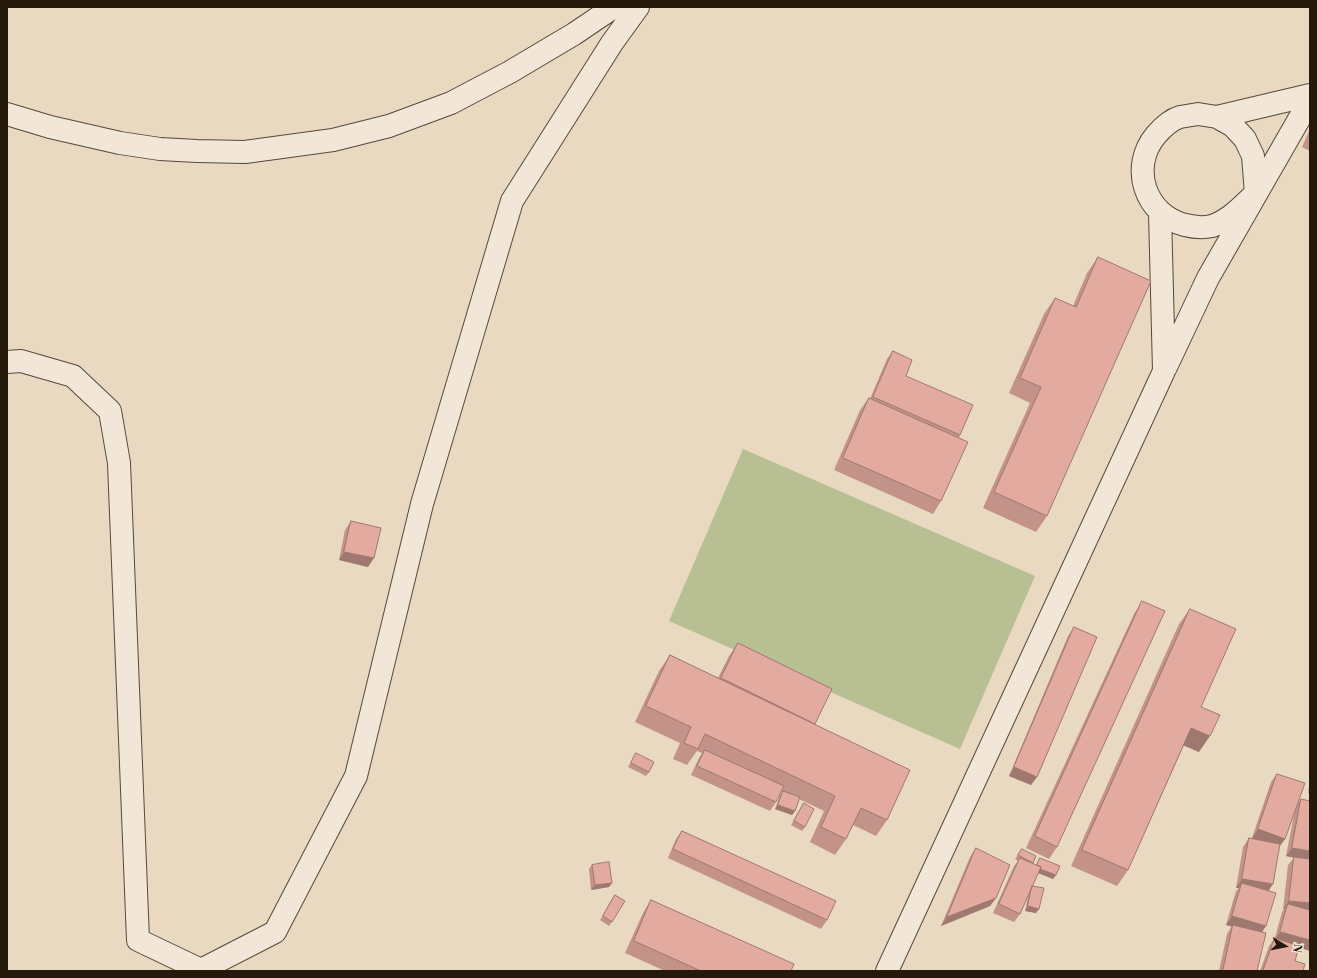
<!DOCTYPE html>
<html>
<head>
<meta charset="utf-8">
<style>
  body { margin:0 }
  #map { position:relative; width:1317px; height:978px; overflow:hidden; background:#e9d9c1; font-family:"Libre Bodoni",serif }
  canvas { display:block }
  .frame { position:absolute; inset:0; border:8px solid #25190c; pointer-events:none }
  .north { position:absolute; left:1265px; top:926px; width:40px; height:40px; -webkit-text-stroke:3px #f1e6d7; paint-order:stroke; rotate:100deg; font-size:11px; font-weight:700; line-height:16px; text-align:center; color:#25190c }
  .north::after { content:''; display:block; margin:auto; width:14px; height:18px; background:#25190c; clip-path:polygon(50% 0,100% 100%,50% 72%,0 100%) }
</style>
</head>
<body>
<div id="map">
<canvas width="1317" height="978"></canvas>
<div class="frame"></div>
<div class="north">N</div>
</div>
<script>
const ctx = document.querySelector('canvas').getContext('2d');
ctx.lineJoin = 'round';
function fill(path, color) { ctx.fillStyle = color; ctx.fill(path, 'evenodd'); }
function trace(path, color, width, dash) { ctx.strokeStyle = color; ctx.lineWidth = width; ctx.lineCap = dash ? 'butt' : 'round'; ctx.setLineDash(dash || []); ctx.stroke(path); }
fill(new Path2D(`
  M 743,449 L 1035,576 L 960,749 L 669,621 Z`), '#b8bf92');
const street = new Path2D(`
  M 7,114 L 50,127 L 120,143 L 160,149 L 197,151 L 245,152 L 333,140 L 389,126 L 451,103 L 510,72 L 574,34 L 614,7
  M 1198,114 L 1217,117 L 1233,126 L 1245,139 L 1253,156 L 1256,193 C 1242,206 1230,220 1212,226 C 1203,228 1193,227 1185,225 C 1145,215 1129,167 1156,135 C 1162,128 1170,120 1180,117 C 1186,116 1192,115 1198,114 Z
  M 1217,117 L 1310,95
  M 7,362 L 21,361 L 73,376 L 110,411 L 119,463 L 138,940 L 201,970 L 275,932 L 356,776 L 422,504 L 512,201 L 612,43 L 638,7
  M 1166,367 L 1208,278 L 1310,100
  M 887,971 L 1164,371 L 1160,213`);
trace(street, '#564939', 24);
trace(street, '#f1e6d7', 22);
fill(new Path2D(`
  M 1310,129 L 1310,151 L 1302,147 Z
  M 1098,257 L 1047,516 L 1036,532 L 983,508 L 1030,403 L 1009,393 L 1044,314 L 1055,298 L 1073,306 L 1087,273 Z
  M 893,351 L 906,376 L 960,435 L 959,438 L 941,501 L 933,514 L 834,470 L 860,410 L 869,398 L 870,399 L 887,359 Z
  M 351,521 L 368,567 L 339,560 L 345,530 Z
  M 1142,601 L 1057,847 L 1049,859 L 1026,848 L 1134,614 Z
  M 1190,609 L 1201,707 L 1199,752 L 1184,745 L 1128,870 L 1117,886 L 1071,866 L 1179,624 Z
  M 1074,627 L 1031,785 L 1009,776 L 1068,636 Z
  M 738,643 L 815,725 L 887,820 L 876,836 L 853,825 L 846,839 L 835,855 L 810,842 L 824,811 L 799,799 L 795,811 L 792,815 L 775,809 L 780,795 L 783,792 L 781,791 L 776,802 L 770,811 L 691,775 L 699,758 L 702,753 L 697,751 L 687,765 L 673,759 L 680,743 L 635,722 L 659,671 L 670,655 L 718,678 L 729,656 Z
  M 636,753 L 649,772 L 646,776 L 628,767 Z
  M 1277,774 L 1297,804 L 1301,799 L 1299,947 L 1295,961 L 1303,971 L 1260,971 L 1269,946 L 1275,938 L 1282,912 L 1284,909 L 1283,909 L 1288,865 L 1294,858 L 1286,856 L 1294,815 L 1285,839 L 1279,847 L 1269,891 L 1257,971 L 1219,971 L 1227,934 L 1232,926 L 1226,925 L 1236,891 L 1239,888 L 1236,888 L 1243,847 L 1249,838 L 1258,840 L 1252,838 L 1271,782 Z
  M 1310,779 L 1310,794 L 1308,793 Z
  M 804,803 L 805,827 L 802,831 L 791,825 Z
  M 682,831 L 827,920 L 821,929 L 668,858 L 676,839 Z
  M 976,848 L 996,898 L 990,906 L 941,926 L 970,857 Z
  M 1022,849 L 1033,863 L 1036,865 L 1040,858 L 1056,875 L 1053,879 L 1038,873 L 1032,886 L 1039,909 L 1036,913 L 1025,911 L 1028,896 L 1020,914 L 1014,922 L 993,913 L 1014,866 L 1018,861 L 1015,859 Z
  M 592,865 L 612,883 L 609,887 L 591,890 L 589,869 Z
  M 615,895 L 612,922 L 609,926 L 600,920 Z
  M 651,900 L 791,971 L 665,971 L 625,953 L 643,913 Z`), '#c39389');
fill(new Path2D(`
  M 344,552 L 374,558 L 368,567 L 339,560 Z
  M 1191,728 L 1210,736 L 1199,752 L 1180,744 Z
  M 1014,767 L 1037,777 L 1031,785 L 1009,776 Z
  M 778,805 L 795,811 L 792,815 L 775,809 Z
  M 1258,829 L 1285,839 L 1279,847 L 1252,838 Z
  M 1292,848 L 1310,851 L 1310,860 L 1286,856 Z
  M 1036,867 L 1056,875 L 1053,879 L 1033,871 Z
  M 1242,879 L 1273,884 L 1267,893 L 1242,883 L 1239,888 L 1236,888 Z
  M 612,883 L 609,887 L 591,890 L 595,885 Z
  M 996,898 L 990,906 L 941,926 L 947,917 Z
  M 1289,901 L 1310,903 L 1310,912 L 1288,904 L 1284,909 L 1283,909 Z
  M 1028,906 L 1039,909 L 1036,913 L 1025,911 Z
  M 1232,916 L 1266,926 L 1260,935 L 1226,925 Z
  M 1280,932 L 1310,940 L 1310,951 L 1274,940 Z`), '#9f786f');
const building = new Path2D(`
  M 1098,257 L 1151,281 L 1047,516 L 994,492 L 1041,387 L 1020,378 L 1055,298 L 1076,307 Z
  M 893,351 L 912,360 L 906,376 L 973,405 L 960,435 L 873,397 Z
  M 869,398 L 968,442 L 941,501 L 843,458 Z
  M 351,521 L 381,528 L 374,558 L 344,552 Z
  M 1142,601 L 1165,611 L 1057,847 L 1035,836 Z
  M 1190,609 L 1236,629 L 1201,707 L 1220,715 L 1210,736 L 1191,728 L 1128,870 L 1082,850 Z
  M 1074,627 L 1097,637 L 1037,777 L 1014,767 Z
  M 738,643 L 832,689 L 815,724 L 721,678 Z
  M 670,655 L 910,770 L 887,820 L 861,808 L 846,839 L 821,827 L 835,796 L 705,734 L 698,749 L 684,743 L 691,727 L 646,706 Z
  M 705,750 L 784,786 L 776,802 L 697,766 Z
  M 636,753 L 654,762 L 649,772 L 631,763 Z
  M 1277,774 L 1305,783 L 1285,839 L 1258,829 Z
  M 783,791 L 800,797 L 795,811 L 778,805 Z
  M 1301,799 L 1310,801 L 1310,851 L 1292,848 Z
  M 804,803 L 814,809 L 805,827 L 794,821 Z
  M 682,831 L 836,901 L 827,920 L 673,849 Z
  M 1249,838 L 1280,844 L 1273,884 L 1242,879 Z
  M 976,848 L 1010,865 L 996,898 L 947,917 Z
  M 1022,849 L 1036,856 L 1033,863 L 1018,855 Z
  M 1294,857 L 1310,859 L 1310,903 L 1289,901 Z
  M 1020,858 L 1041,867 L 1020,914 L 999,904 Z
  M 1040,858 L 1060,866 L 1056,875 L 1040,869 L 1041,867 L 1037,865 Z
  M 609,862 L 612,883 L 595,885 L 592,865 Z
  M 1242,883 L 1276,893 L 1266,926 L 1232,916 Z
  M 1032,886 L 1044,888 L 1039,909 L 1028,906 Z
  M 615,895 L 625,901 L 612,922 L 603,916 Z
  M 651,900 L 794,964 L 791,971 L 701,971 L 634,941 Z
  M 1288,904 L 1310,910 L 1310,940 L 1280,932 Z
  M 1233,925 L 1266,933 L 1257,971 L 1223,971 Z
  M 1275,938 L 1299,946 L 1295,961 L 1305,964 L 1303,971 L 1263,971 Z`);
fill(building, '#e3ab9f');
trace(building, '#9f786f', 1);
</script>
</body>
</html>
